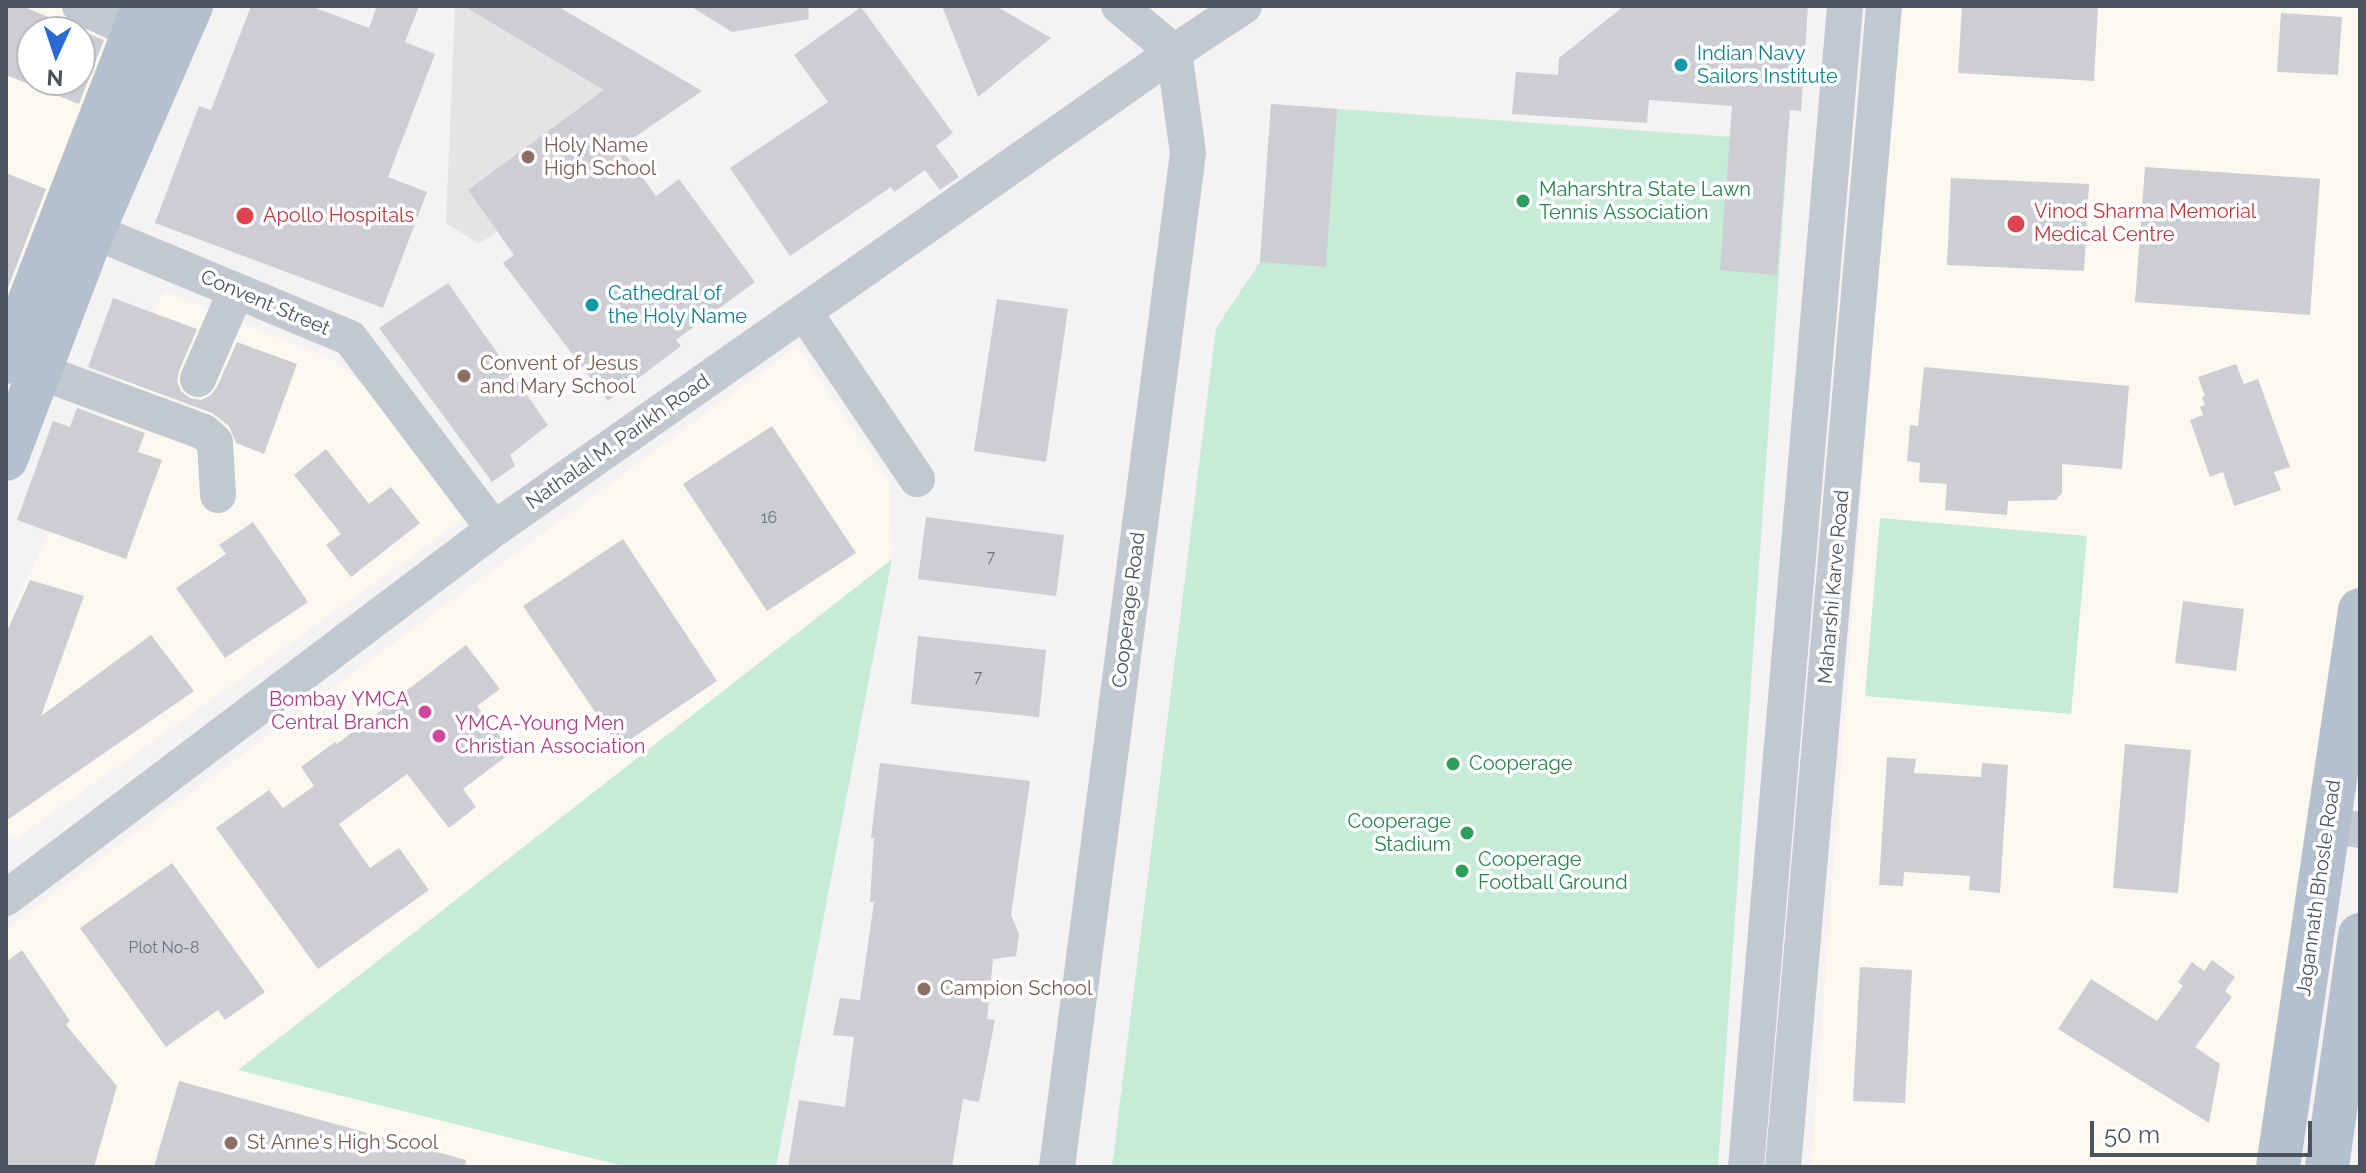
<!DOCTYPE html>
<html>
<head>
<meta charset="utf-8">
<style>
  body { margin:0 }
  #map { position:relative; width:2366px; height:1173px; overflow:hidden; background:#f4f2f2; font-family:Raleway,sans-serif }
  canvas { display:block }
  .frame { position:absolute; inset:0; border:8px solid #4b545e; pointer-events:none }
  .north { position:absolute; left:16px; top:16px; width:80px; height:80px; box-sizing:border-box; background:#fff; border:2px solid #b7bbbf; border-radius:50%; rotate:183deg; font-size:22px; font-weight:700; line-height:32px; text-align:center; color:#4b545e }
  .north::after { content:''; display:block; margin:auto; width:28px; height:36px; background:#2b6ad5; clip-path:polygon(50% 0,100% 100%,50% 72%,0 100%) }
  .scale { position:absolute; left:2090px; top:1121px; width:222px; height:36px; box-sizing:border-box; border:4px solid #4b545e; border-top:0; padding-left:10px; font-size:24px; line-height:28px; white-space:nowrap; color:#4b545e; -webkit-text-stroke:6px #fff; paint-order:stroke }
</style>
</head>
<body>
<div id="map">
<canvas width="2366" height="1173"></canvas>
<div class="frame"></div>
<div class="north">N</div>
<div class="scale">50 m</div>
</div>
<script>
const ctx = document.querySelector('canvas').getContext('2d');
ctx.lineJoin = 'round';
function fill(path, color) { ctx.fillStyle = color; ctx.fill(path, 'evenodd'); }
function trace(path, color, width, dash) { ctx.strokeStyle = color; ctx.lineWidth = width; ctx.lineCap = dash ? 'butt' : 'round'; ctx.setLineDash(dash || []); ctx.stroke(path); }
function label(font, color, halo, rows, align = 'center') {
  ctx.font = font + ' Raleway,sans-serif'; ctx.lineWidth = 7; ctx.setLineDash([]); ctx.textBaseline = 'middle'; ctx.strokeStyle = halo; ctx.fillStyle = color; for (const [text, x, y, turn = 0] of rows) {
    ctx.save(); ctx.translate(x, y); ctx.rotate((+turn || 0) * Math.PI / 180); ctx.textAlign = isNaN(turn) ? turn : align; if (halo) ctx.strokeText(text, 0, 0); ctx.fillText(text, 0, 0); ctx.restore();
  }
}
fill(new Path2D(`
  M 6,6 L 130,6 L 6,321 ZM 32,32 L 80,32 L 80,80 L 32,80 Z
  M 1898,6 L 2360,6 L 2360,580 L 2267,1167 L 1811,1167 Z
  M 164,291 L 336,361 L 374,395 L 463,520 L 16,839 L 6,835 L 6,623 Z
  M 797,346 L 890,483 L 892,559 L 238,1070 L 627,1167 L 6,1167 L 6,931 L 20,918 Z`), '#fbf9ef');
fill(new Path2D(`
  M 455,6 L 557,6 L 702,91 L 479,244 L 446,223 Z`), '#e5e3e3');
fill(new Path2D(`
  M 1271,104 L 1788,141 L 1718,1167 L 1112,1167 L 1216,328 L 1260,262 Z
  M 1880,518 L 2087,536 L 2071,714 L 1865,696 Z
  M 892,559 L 776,1167 L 627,1167 L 238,1070 Z`), '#c6ecd7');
fill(new Path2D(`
  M 6,6 L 22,6 L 104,40 L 79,104 L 6,75 ZM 32,32 L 80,32 L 80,80 L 32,80 Z
  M 251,6 L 310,6 L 369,28 L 377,6 L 419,6 L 405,42 L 435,54 L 388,177 L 427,192 L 383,308 L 155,223 L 199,106 L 211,110 Z
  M 464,6 L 557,6 L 702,91 L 620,147 L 656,196 L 679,179 L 755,282 L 676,340 L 681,346 L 608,401 L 503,263 L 514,255 L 468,190 L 604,90 Z
  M 690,6 L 808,6 L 809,19 L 732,32 Z
  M 942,6 L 996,6 L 1051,38 L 978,97 Z
  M 1624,6 L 1808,6 L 1801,111 L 1790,110 L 1777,275 L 1720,270 L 1732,106 L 1649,100 L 1647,123 L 1512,114 L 1516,72 L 1558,75 L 1559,58 Z
  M 1962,6 L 2098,8 L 2094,81 L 1958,73 Z
  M 861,7 L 953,133 L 936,146 L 959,177 L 940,190 L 925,170 L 894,192 L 891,187 L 790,256 L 730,168 L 828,102 L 794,55 Z
  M 2281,13 L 2342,17 L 2338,75 L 2277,72 Z
  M 1271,104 L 1337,109 L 1326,267 L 1260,262 Z
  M 2145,167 L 2320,179 L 2310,315 L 2135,302 Z
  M 6,173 L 46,189 L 6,293 Z
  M 1951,178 L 2089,184 L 2084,271 L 1947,265 Z
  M 448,283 L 548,425 L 510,455 L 515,466 L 492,482 L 379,328 Z
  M 113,298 L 197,329 L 179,371 L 177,381 L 181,391 L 190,398 L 201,400 L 211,395 L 217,387 L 237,342 L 297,364 L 264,454 L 236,443 L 229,426 L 212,413 L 88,367 Z
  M 997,299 L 1068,309 L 1046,462 L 974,451 Z
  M 2236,364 L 2244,384 L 2258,379 L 2290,467 L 2274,472 L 2281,490 L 2234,506 L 2223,472 L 2210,477 L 2190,420 L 2203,415 L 2200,407 L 2205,405 L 2202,397 L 2205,396 L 2198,377 Z
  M 1924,367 L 2129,386 L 2122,469 L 2062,464 L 2062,493 L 2056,500 L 2008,501 L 2007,515 L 1945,510 L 1947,484 L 1919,482 L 1920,463 L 1907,461 L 1910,425 L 1918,426 Z
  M 77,408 L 145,433 L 138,452 L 162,460 L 126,559 L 17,520 L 53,421 L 70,427 Z
  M 772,426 L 856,553 L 767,611 L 683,484 Z
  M 326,449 L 369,504 L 391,487 L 420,523 L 351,577 L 326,545 L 341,534 L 294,475 Z
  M 926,517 L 1064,535 L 1056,596 L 918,579 Z
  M 253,522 L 308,602 L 225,658 L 176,588 L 226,554 L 219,545 Z
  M 623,539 L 717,681 L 619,747 L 523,606 Z
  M 30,580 L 84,596 L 41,716 L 151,635 L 194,691 L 6,821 L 6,633 Z
  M 2183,601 L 2244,609 L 2236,671 L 2175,663 Z
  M 918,636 L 1046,650 L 1039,717 L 911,704 Z
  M 466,645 L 500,689 L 477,706 L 512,752 L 463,789 L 476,807 L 449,828 L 407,774 L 339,824 L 370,868 L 399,848 L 429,890 L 318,969 L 216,828 L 269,790 L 283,808 L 314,786 L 301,767 L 335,742 L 337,744 Z
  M 2125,744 L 2191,750 L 2178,893 L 2113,888 Z
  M 1887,757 L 1916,759 L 1914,773 L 1981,777 L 1982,763 L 2008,765 L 2000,893 L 1969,890 L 1970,876 L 1904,872 L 1903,886 L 1879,885 Z
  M 880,763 L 1030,781 L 1011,915 L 1019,934 L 1016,956 L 993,959 L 987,1019 L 995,1020 L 979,1102 L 963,1099 L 952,1167 L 788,1167 L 799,1100 L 845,1107 L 854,1037 L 833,1035 L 840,998 L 860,1000 L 874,902 L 870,902 L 874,838 L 871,838 Z
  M 172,863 L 265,992 L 225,1020 L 218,1010 L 166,1047 L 80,928 Z
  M 22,950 L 70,1021 L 66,1025 L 117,1086 L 94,1167 L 6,1167 L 6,962 Z
  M 2212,960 L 2235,977 L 2225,991 L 2232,997 L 2195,1047 L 2220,1064 L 2209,1123 L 2058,1029 L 2091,979 L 2157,1021 L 2183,986 L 2178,982 L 2192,962 L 2204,971 Z
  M 1860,967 L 1912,970 L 1905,1103 L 1853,1101 Z
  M 179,1081 L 466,1160 L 465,1167 L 154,1167 Z`), '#ccced4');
trace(new Path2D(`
  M 80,6 L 133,31
  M 1119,6 L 1174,52
  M 93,231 L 350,338 L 494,529
  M 805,313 L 917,479
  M 41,372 L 204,432 L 215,442 L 218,495
  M 198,379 L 236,291
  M 2328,825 L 2360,830
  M 6,898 L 494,529 L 1174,52 L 1244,6
  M 1057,1167 L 1188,153 L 1174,52
  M 1746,1167 L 1845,6
  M 1783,1167 L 1884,6`), '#c1c8cf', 36);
trace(new Path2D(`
  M 6,362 L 144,6
  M 6,459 L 93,231 L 191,6
  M 2278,1167 L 2360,610
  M 2327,1167 L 2360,935`), '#b5c0ce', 44);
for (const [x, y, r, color] of [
  [1681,65,8,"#0f9aa8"],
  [528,157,8,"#8d6e63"],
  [1523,201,8,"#2e9e5b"],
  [245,216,10,"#e0444e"],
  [2016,224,10,"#e0444e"],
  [592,305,8,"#0f9aa8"],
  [464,376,8,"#8d6e63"],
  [425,712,8,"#d1479c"],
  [439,736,8,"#d1479c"],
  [1453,764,8,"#2e9e5b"],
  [1467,833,8,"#2e9e5b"],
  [1462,871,8,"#2e9e5b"],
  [924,989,8,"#8d6e63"],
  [231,1143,8,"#8d6e63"]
]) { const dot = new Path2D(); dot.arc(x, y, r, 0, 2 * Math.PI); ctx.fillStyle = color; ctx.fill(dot); trace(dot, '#fff', 3); }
label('16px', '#6b727c', null, [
  ["16",769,518],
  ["7",991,557],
  ["7",978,677],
  ["Plot No-8",164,948]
]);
label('20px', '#0d838f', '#fff', [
  ["Indian Navy",1697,54],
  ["Sailors Institute",1697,77],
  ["Cathedral of",608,294],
  ["the Holy Name",608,317]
], 'left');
label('20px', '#785e54', '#fff', [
  ["Holy Name",544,146],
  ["High School",544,169],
  ["Convent of Jesus",480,364],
  ["and Mary School",480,387],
  ["Campion School",940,989],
  ["St Anne's High Scool",247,1143]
], 'left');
label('20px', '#27864d', '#fff', [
  ["Maharshtra State Lawn",1539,190],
  ["Tennis Association",1539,213],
  ["Cooperage",1469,764],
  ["Cooperage",1451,822,"right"],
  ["Stadium",1451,845,"right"],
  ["Cooperage",1478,860],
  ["Football Ground",1478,883]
], 'left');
label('20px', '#be3a42', '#fff', [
  ["Vinod Sharma Memorial",2034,212],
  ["Medical Centre",2034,235],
  ["Apollo Hospitals",263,216]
], 'left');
label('20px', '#4b545e', '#fff', [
  ["Convent Street",265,303,23],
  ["Nathalal M. Parikh Road",618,442,-35],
  ["Maharshi Karve Road",1834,587,-85],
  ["Cooperage Road",1129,610,-83],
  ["Jagannath Bhosle Road",2319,888,-82]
]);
label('20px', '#b23c85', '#fff', [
  ["Bombay YMCA",409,700],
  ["Central Branch",409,723],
  ["YMCA-Young Men",455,724,"left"],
  ["Christian Association",455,747,"left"]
], 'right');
</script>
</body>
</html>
